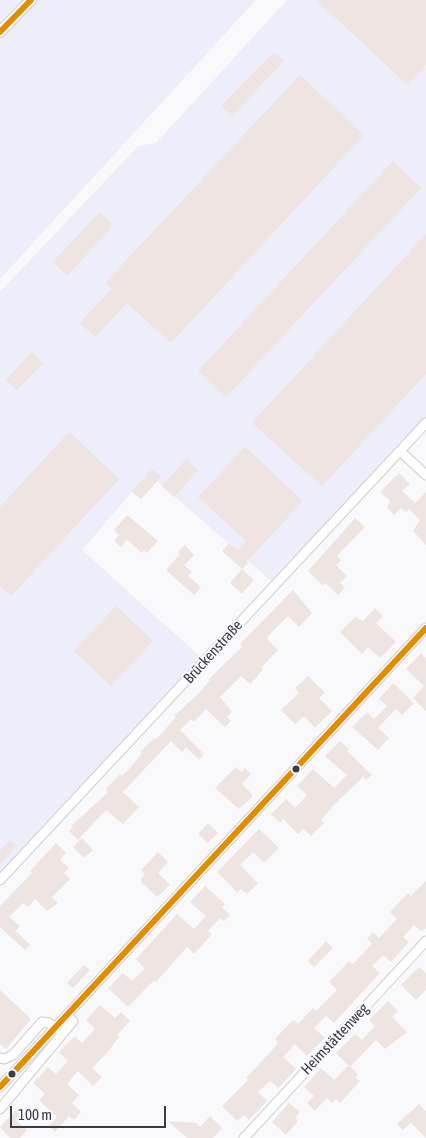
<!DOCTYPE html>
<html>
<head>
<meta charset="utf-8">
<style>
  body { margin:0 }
  #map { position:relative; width:426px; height:1138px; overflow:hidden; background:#f9f9fc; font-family:"Asap Condensed",sans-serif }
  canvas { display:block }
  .scale { position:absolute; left:10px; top:1106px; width:156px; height:22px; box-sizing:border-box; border:2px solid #3b3c45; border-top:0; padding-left:6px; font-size:15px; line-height:18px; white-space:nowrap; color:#3b3c45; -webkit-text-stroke:4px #f8f8fd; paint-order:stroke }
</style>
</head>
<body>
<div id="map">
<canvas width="426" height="1138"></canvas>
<div class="scale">100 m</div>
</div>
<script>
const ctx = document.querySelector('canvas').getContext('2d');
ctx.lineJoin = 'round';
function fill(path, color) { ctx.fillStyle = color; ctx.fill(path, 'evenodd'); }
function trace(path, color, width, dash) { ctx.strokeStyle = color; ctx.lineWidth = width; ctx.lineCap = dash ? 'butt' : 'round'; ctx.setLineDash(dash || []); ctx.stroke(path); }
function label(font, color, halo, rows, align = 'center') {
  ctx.font = font + ' "Asap Condensed",sans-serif'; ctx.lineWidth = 4.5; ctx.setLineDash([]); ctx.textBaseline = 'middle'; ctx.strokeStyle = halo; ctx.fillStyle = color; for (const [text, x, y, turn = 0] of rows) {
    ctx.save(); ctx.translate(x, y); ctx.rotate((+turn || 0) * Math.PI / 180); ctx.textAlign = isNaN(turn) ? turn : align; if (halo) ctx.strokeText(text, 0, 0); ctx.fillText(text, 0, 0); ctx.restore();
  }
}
fill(new Path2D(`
  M 0,0 L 256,0 L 0,279 Z
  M 287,0 L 426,0 L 426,423 L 275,584 L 157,481 L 141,499 L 132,492 L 82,550 L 205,661 L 0,876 L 0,292 L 138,146 L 156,143 Z`), '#edeef9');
fill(new Path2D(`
  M 316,0 L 426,0 L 426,65 L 408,85 Z
  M 274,52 L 284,61 L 232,116 L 221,106 Z
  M 300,75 L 364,135 L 171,343 L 127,303 L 95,337 L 80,323 L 112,289 L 105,283 Z
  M 393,161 L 421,188 L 226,397 L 198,371 Z
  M 100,212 L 113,225 L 67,276 L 53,262 Z
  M 426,234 L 426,374 L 322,486 L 252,423 Z
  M 32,352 L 43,363 L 17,390 L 6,380 Z
  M 69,432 L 119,479 L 11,596 L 0,586 L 0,507 Z
  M 245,447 L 303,501 L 247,561 L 248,563 L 242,569 L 222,551 L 229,543 L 238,551 L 246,541 L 198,497 Z
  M 186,459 L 198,470 L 174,497 L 162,486 Z
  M 152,469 L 161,477 L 141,499 L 132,491 Z
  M 399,473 L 410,484 L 402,491 L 415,503 L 426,492 L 426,545 L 413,531 L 420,520 L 409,509 L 413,505 L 406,512 L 401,508 L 394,515 L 387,507 L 390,501 L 380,492 Z
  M 127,515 L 158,541 L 147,553 L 144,550 L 142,553 L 127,540 L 121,547 L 114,541 L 119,535 L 114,530 Z
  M 355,518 L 365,527 L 337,556 L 341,560 L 336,565 L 347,576 L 340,583 L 345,587 L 338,595 L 325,583 L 322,585 L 308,571 Z
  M 185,545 L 194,555 L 184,565 L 192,572 L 188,576 L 201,587 L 194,595 L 166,570 L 180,554 L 178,552 Z
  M 242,569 L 254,580 L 242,594 L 230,583 Z
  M 293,590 L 312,613 L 299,627 L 288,616 L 268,636 L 267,639 L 278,650 L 261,668 L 263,669 L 257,677 L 250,684 L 241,676 L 220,697 L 232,712 L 227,717 L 231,721 L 225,727 L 206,709 L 194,722 L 191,719 L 180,730 L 204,754 L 199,760 L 186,747 L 182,752 L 171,741 L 123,792 L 139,807 L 123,824 L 106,810 L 78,840 L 69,831 L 73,827 L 71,826 L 104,796 L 108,792 L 106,789 L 120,774 L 122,776 L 130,768 L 142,753 L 140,752 L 154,738 L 156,739 L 162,733 L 176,717 L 174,716 L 200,692 L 210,680 L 209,679 L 242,647 L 240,644 Z
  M 116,606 L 153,641 L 111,686 L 74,651 Z
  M 375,608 L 383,616 L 376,623 L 396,642 L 380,658 L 368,647 L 362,654 L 340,632 L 355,617 L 363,621 Z
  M 421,653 L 426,658 L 426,711 L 413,698 L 424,686 L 406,669 Z
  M 308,676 L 325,693 L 319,698 L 332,711 L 315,728 L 304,716 L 295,724 L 281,710 L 299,693 L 295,688 Z
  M 393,683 L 414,703 L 402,715 L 396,709 L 378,728 L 389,738 L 378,750 L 352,727 L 367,712 L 374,719 L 387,706 L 379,699 Z
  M 340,741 L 349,749 L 347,751 L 372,775 L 366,780 L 363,777 L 334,805 L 321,820 L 324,823 L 311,836 L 304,829 L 298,834 L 283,819 L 280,823 L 271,814 L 286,799 L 295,808 L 307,795 L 297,786 L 313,769 L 334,788 L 347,775 L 325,756 Z
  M 236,767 L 241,772 L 245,768 L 251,774 L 242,784 L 252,794 L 251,798 L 239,809 L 215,788 Z
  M 208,823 L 218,833 L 208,843 L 198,834 Z
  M 259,829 L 279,848 L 264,863 L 253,852 L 240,865 L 258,883 L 247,894 L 241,889 L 237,892 L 217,872 Z
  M 82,838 L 93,850 L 84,858 L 73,847 Z
  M 10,840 L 16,846 L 0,864 L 0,851 Z
  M 56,843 L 66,853 L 60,860 L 69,868 L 64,873 L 70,879 L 52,897 L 58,903 L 47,911 L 35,899 L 28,907 L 23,903 L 9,917 L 20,926 L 16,931 L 30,945 L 25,950 L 0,927 L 0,906 L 32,873 L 30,871 Z
  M 158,852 L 168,862 L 158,873 L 170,885 L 157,897 L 141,882 L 141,879 L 145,874 L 141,870 Z
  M 426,881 L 426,928 L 422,932 L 414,925 L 403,937 L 409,942 L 391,962 L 383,955 L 372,966 L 380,973 L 334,1023 L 326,1016 L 314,1028 L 325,1038 L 307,1056 L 295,1044 L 283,1057 L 296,1069 L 278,1088 L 270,1081 L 258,1092 L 267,1101 L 249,1120 L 244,1115 L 237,1121 L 222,1106 L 248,1080 L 246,1078 L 274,1048 L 278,1042 L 275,1039 L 290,1023 L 294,1020 L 298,1024 L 313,1008 L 316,1011 L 337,990 L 329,982 L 349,961 L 353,964 L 372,944 L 367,938 L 373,932 L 379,938 L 397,919 L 390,912 L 408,893 L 411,896 Z
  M 205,886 L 225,904 L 222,907 L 230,915 L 224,921 L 220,918 L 208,931 L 212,934 L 194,954 L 187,947 L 156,982 L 155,980 L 149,985 L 128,1007 L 108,988 L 123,973 L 132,981 L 145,969 L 136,959 L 177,914 L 194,929 L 206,916 L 190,902 Z
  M 326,941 L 333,948 L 314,967 L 308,961 Z
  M 84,965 L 90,970 L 73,988 L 67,983 Z
  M 419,967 L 426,973 L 426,990 L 416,1000 L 401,985 Z
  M 0,990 L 31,1019 L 6,1049 L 0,1044 Z
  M 388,1001 L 398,1011 L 392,1017 L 407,1032 L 385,1049 L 376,1040 L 350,1067 L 336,1053 L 355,1034 L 362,1040 L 375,1026 L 369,1020 Z
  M 100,1005 L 115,1018 L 121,1012 L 130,1021 L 117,1035 L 119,1037 L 106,1054 L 92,1068 L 102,1077 L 93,1086 L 78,1071 L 67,1084 L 79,1095 L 72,1103 L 81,1112 L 74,1120 L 69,1116 L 55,1132 L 49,1126 L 57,1117 L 39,1100 L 45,1094 L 33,1083 L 48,1067 L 56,1074 L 68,1061 L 59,1052 L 75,1036 L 82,1043 L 95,1029 L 86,1020 Z
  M 349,1065 L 358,1075 L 355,1077 L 360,1081 L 340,1103 L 336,1099 L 332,1103 L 327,1098 L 315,1111 L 307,1103 L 314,1096 L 304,1087 L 321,1068 L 334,1080 Z
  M 289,1103 L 300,1112 L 295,1118 L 298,1121 L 286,1135 L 272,1122 Z
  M 419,1104 L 426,1111 L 426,1138 L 411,1123 L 403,1130 L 397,1124 Z
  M 18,1108 L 24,1115 L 17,1121 L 27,1130 L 20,1138 L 10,1138 L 0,1127 Z
  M 210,1116 L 222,1128 L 213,1138 L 187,1138 L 168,1121 L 196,1123 L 200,1127 Z`), '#eee4e1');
const minor = new Path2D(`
  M 400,451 L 426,475
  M 0,880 L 426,423
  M 0,1058 L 4,1059 L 13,1055 L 42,1022 L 49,1023 L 55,1029
  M 0,1087 L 426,628
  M 0,1109 L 73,1021 L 67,1016
  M 244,1138 L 426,941`);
const tertiary = new Path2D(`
  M 0,32 L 31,0`);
trace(minor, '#ceced3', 11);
trace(tertiary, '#ceced3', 12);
trace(minor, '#fefeff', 9);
trace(tertiary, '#fefeff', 10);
trace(new Path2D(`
  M 0,32 L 31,0
  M 0,1087 L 426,628`), '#e28d00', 6);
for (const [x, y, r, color] of [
  [296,769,4.5,"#3b3c45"],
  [12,1074,4.5,"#3b3c45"]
]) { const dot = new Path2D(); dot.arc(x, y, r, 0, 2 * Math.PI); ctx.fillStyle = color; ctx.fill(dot); trace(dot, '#f8f8fd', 2); }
label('15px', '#3b3c45', '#f8f8fd', [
  ["Brückenstraße",213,652,-48],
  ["Heimstättenweg",335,1039,-47]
]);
</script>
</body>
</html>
